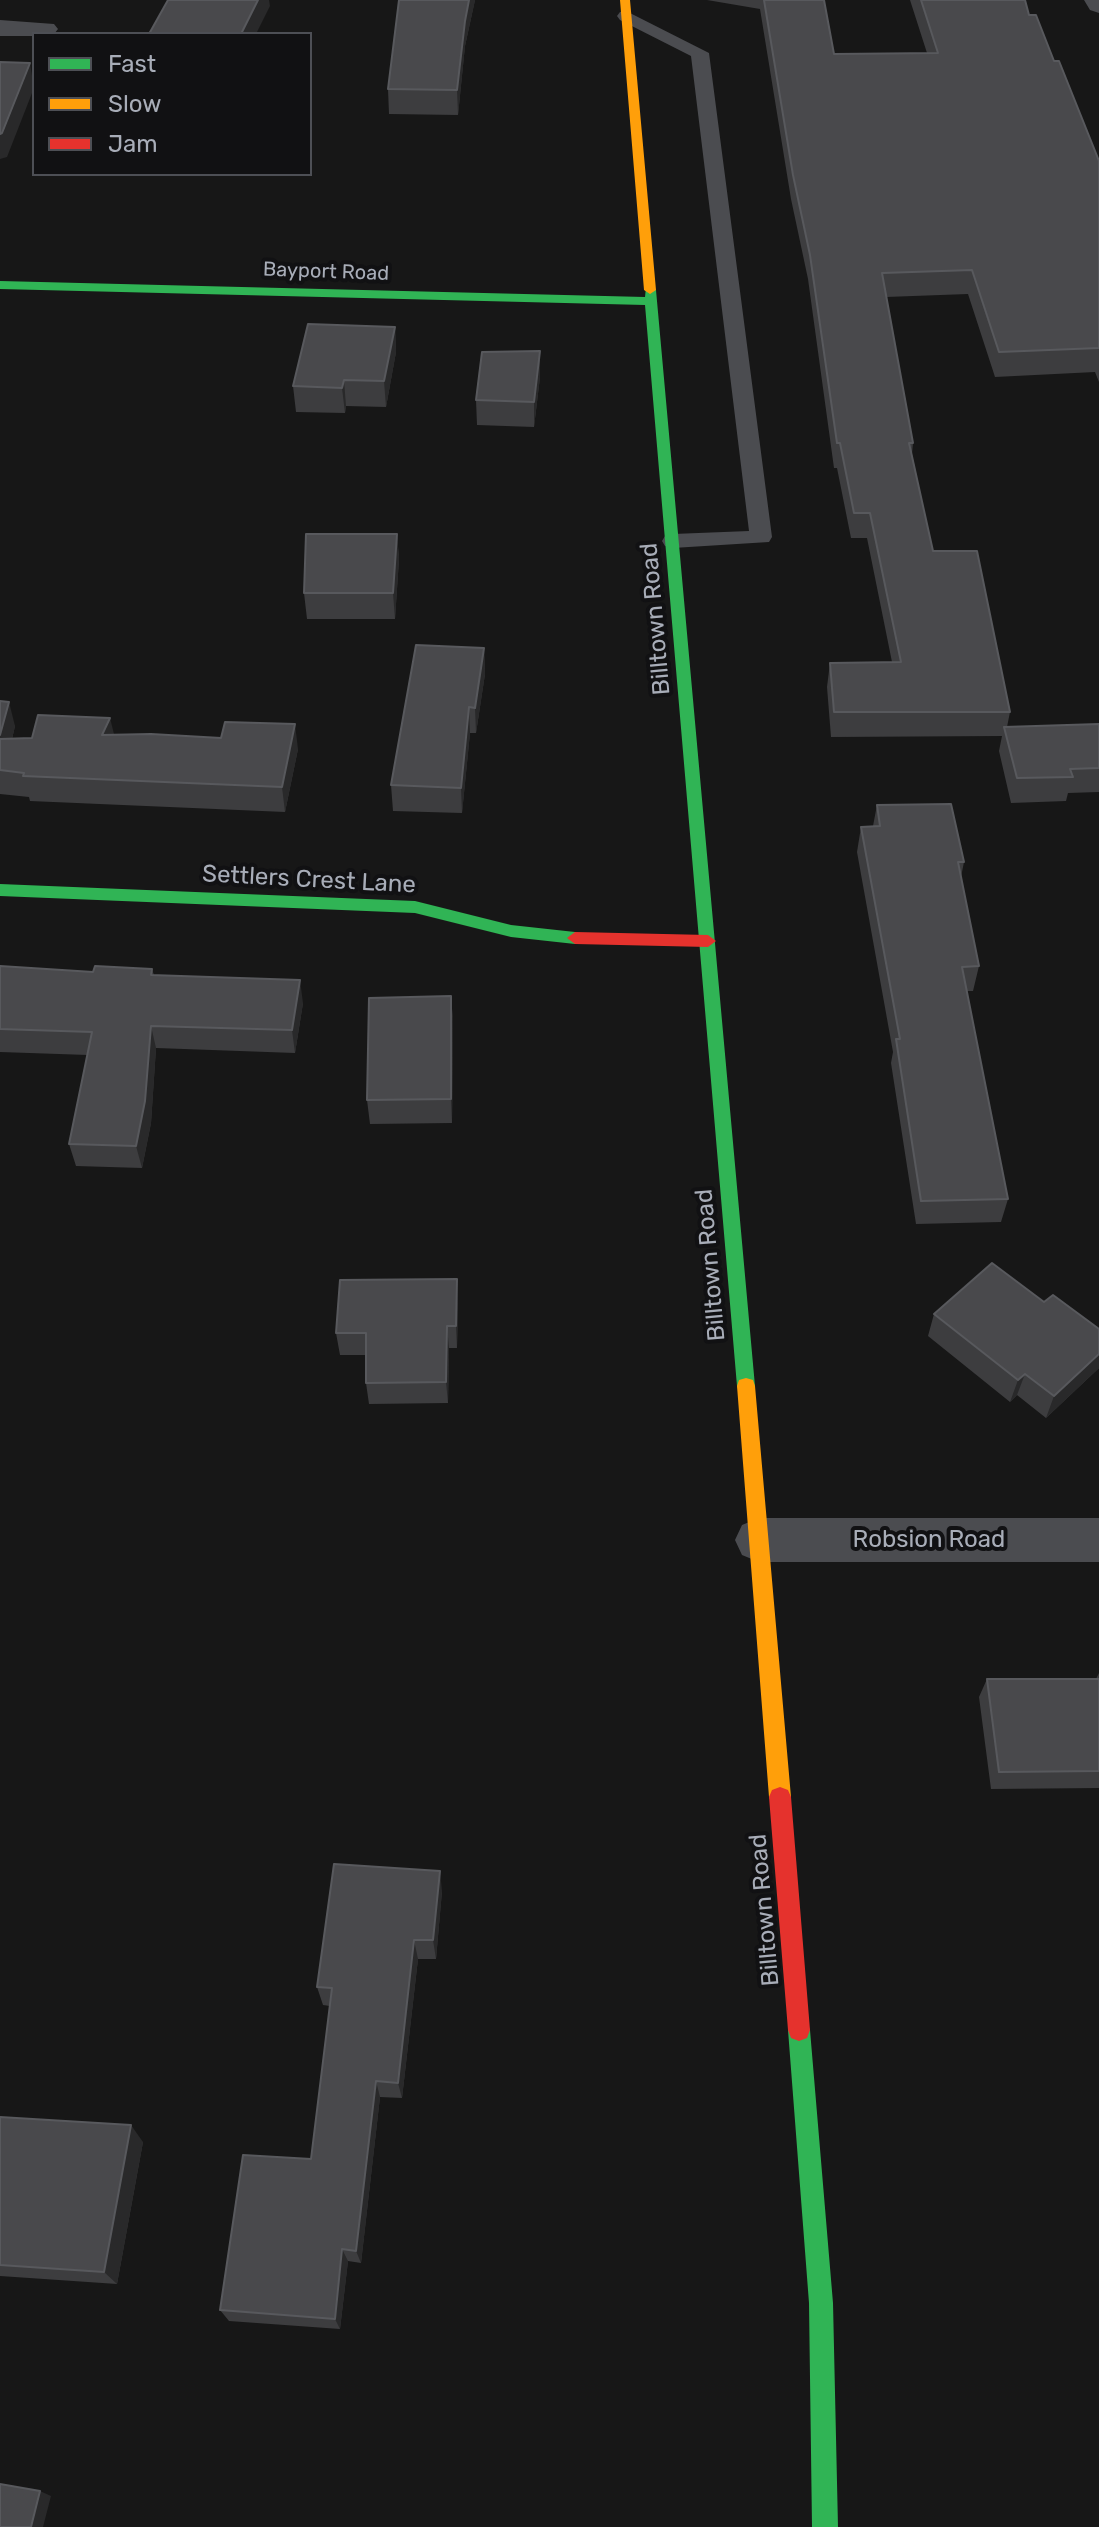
<!DOCTYPE html>
<html>
<head>
<meta charset="utf-8">
<style>
  body { margin:0 }
  #map { position:relative; width:1099px; height:2527px; overflow:hidden; background:#171717; font-family:Rubik,sans-serif }
  canvas { display:block }
  .legend { position:absolute; left:32px; top:32px; width:280px; height:144px; box-sizing:border-box; background:#111113; border:2px solid #4d4f55; margin:0; padding:10px 14px; list-style:none; font-size:24px; color:#a8adb8 }
  .legend li { display:flex; align-items:center; gap:16px; height:40px }
  .legend b { width:40px; border:2px solid #4d4f55 }
</style>
</head>
<body>
<div id="map">
<canvas width="1099" height="2527"></canvas>
<ul class="legend">
<li><b style="height:10px;background:#30b455"></b>Fast</li>
<li><b style="height:10px;background:#ff9f0a"></b>Slow</li>
<li><b style="height:10px;background:#e5322d"></b>Jam</li>
</ul>
</div>
<script>
const ctx = document.querySelector('canvas').getContext('2d');
ctx.lineJoin = 'round';
function fill(path, color) { ctx.fillStyle = color; ctx.fill(path, 'evenodd'); }
function trace(path, color, width, dash) { ctx.strokeStyle = color; ctx.lineWidth = width; ctx.lineCap = dash ? 'butt' : 'round'; ctx.setLineDash(dash || []); ctx.stroke(path); }
function label(font, color, halo, rows, align = 'center') {
  ctx.font = font + ' Rubik,sans-serif'; ctx.lineWidth = 8; ctx.setLineDash([]); ctx.textBaseline = 'middle'; ctx.strokeStyle = halo; ctx.fillStyle = color; for (const [text, x, y, turn = 0] of rows) {
    ctx.save(); ctx.translate(x, y); ctx.rotate((+turn || 0) * Math.PI / 180); ctx.textAlign = isNaN(turn) ? turn : align; if (halo) ctx.strokeText(text, 0, 0); ctx.fillText(text, 0, 0); ctx.restore();
  }
}
fill(new Path2D(`
  M 626,11 L 709,53 L 772,537 L 769,542 L 673,548 L 665,546 L 662,541 L 665,536 L 673,534 L 749,531 L 691,56 L 620,20 L 617,16 L 620,12 Z`), '#4b4c50');
fill(new Path2D(`
  M 1084,0 L 1099,0 L 1099,13 L 1090,10 Z
  M 0,20 L 54,24 L 58,29 L 54,34 L 34,34 L 34,36 L 0,36 Z
  M 759,1518 L 1099,1518 L 1099,1562 L 759,1562 L 742,1555 L 735,1540 L 742,1525 Z`), '#4b4c50');
fill(new Path2D(`
  M 0,281 L 645,297 L 646,287 L 656,290 L 755,1386 L 753,1392 L 746,1394 L 739,1392 L 737,1386 L 645,305 L 0,289 Z
  M 0,884 L 415,901 L 511,925 L 575,932 L 583,938 L 575,944 L 511,937 L 415,913 L 0,896 Z
  M 799,2019 L 807,2022 L 810,2030 L 833,2303 L 838,2527 L 812,2527 L 809,2303 L 788,2030 L 791,2022 Z`), '#30b455');
fill(new Path2D(`
  M 620,0 L 630,0 L 656,290 L 650,294 L 644,290 Z
  M 746,1378 L 753,1380 L 755,1386 L 791,1797 L 788,1804 L 780,1807 L 772,1804 L 769,1797 L 737,1386 L 739,1380 Z`), '#ff9f0a');
fill(new Path2D(`
  M 575,932 L 708,935 L 716,941 L 708,947 L 575,944 L 567,938 Z
  M 780,1787 L 788,1790 L 791,1797 L 810,2030 L 807,2038 L 799,2041 L 791,2038 L 788,2030 L 769,1797 L 772,1790 Z`), '#e5322d');
fill(new Path2D(`
  M 399,0 L 475,0 L 465,46 L 458,115 L 389,114 L 388,89 Z
  M 707,0 L 824,0 L 834,54 L 927,53 L 910,0 L 1025,0 L 1029,15 L 1054,61 L 1099,161 L 1099,382 L 1095,372 L 995,377 L 968,294 L 886,297 L 913,443 L 912,454 L 933,551 L 1010,712 L 1007,727 L 1099,724 L 1099,792 L 1068,793 L 1066,801 L 1011,803 L 999,751 L 1002,736 L 831,737 L 827,687 L 830,663 L 892,662 L 867,538 L 851,538 L 837,468 L 834,468 L 808,279 L 791,199 L 760,9 Z
  M 395,327 L 396,352 L 386,407 L 346,406 L 345,413 L 296,412 L 293,386 Z
  M 540,351 L 540,377 L 534,427 L 477,425 L 476,400 Z
  M 397,534 L 399,559 L 395,619 L 307,619 L 304,593 Z
  M 484,648 L 485,674 L 476,733 L 470,733 L 462,813 L 393,811 L 391,785 Z
  M 0,701 L 15,726 L 12,739 L 114,735 L 298,749 L 285,812 L 30,801 L 29,797 L 0,794 Z
  M 877,805 L 964,862 L 961,877 L 979,966 L 973,991 L 967,991 L 1008,1199 L 1001,1222 L 916,1224 L 891,1063 L 893,1052 L 857,852 L 861,827 L 873,826 Z
  M 0,966 L 93,972 L 152,969 L 154,975 L 303,1003 L 295,1053 L 156,1048 L 151,1123 L 142,1168 L 76,1166 L 69,1144 L 88,1055 L 0,1052 Z
  M 451,996 L 453,1021 L 452,1123 L 370,1124 L 367,1100 Z
  M 458,1302 L 457,1348 L 449,1348 L 448,1403 L 369,1404 L 366,1383 L 366,1355 L 340,1355 L 336,1333 Z
  M 1044,1302 L 1099,1329 L 1099,1368 L 1046,1418 L 1017,1395 L 1010,1402 L 928,1336 L 934,1314 Z
  M 1099,1673 L 1099,1788 L 991,1789 L 979,1697 L 987,1679 L 1096,1679 Z
  M 442,1891 L 436,1959 L 418,1959 L 402,2098 L 380,2097 L 361,2263 L 348,2261 L 340,2329 L 229,2321 L 220,2310 L 311,2159 L 330,2006 L 323,2005 L 317,1987 Z
  M 0,2117 L 143,2142 L 117,2284 L 0,2276 Z`), '#3d3d3f');
fill(new Path2D(`
  M 258,0 L 269,0 L 270,6 L 256,34 L 241,34 Z
  M 469,0 L 475,0 L 465,46 L 458,115 L 457,90 L 465,21 Z
  M 30,63 L 34,88 L 7,157 L 0,159 L 0,134 Z
  M 395,327 L 396,352 L 386,407 L 384,381 Z
  M 540,351 L 540,377 L 534,427 L 534,402 Z
  M 344,380 L 346,406 L 345,413 L 342,388 Z
  M 397,534 L 399,559 L 395,619 L 393,593 Z
  M 484,648 L 485,674 L 476,733 L 475,708 Z
  M 9,702 L 15,726 L 6,764 L 0,742 L 0,735 Z
  M 469,707 L 470,733 L 462,813 L 461,788 Z
  M 110,718 L 116,742 L 102,735 Z
  M 295,724 L 298,749 L 285,812 L 282,787 Z
  M 300,980 L 303,1003 L 295,1053 L 292,1030 Z
  M 451,996 L 453,1021 L 452,1123 L 451,1099 Z
  M 151,1026 L 156,1048 L 151,1123 L 142,1168 L 136,1146 Z
  M 457,1279 L 458,1302 L 457,1348 L 456,1326 Z
  M 447,1326 L 449,1348 L 448,1403 L 446,1382 Z
  M 1099,1354 L 1099,1368 L 1046,1418 L 1054,1396 Z
  M 1025,1374 L 1017,1395 L 1010,1402 L 1018,1380 Z
  M 440,1871 L 442,1891 L 436,1959 L 433,1940 Z
  M 414,1940 L 418,1959 L 402,2098 L 398,2083 Z
  M 376,2081 L 380,2097 L 361,2263 L 356,2251 Z
  M 131,2125 L 143,2142 L 117,2284 L 104,2272 Z
  M 342,2249 L 348,2261 L 340,2329 L 335,2319 Z
  M 40,2491 L 51,2496 L 43,2527 L 31,2527 Z`), '#29292a');
const building = new Path2D(`
  M 168,0 L 258,0 L 241,34 L 149,34 Z
  M 399,0 L 469,0 L 465,21 L 457,90 L 388,89 Z
  M 764,0 L 824,0 L 834,54 L 938,53 L 921,0 L 1025,0 L 1029,15 L 1036,15 L 1054,61 L 1059,61 L 1099,161 L 1099,348 L 999,352 L 972,270 L 882,273 L 913,443 L 909,443 L 933,551 L 977,551 L 1010,712 L 834,712 L 830,663 L 901,662 L 870,513 L 854,513 L 840,443 L 837,443 L 810,255 L 793,175 Z
  M 0,62 L 30,63 L 2,133 L 0,134 Z
  M 308,324 L 395,327 L 384,381 L 344,380 L 342,388 L 293,386 Z
  M 540,351 L 534,402 L 476,400 L 482,352 Z
  M 306,534 L 397,534 L 393,593 L 304,593 Z
  M 416,645 L 484,648 L 475,708 L 469,707 L 461,788 L 391,785 Z
  M 0,701 L 9,702 L 0,735 Z
  M 38,715 L 110,718 L 102,735 L 151,734 L 221,738 L 225,722 L 295,724 L 282,787 L 23,776 L 24,773 L 0,770 L 0,739 L 32,738 Z
  M 1099,724 L 1099,768 L 1070,769 L 1073,777 L 1017,778 L 1004,727 Z
  M 951,804 L 964,862 L 958,862 L 979,966 L 962,967 L 1008,1199 L 921,1201 L 896,1039 L 900,1039 L 861,827 L 880,826 L 877,805 Z
  M 0,966 L 93,972 L 95,966 L 152,969 L 151,975 L 300,980 L 292,1030 L 151,1026 L 145,1101 L 136,1146 L 69,1144 L 92,1032 L 0,1029 Z
  M 451,996 L 451,1099 L 367,1100 L 369,998 Z
  M 992,1263 L 1044,1302 L 1053,1295 L 1099,1329 L 1099,1354 L 1054,1396 L 1025,1374 L 1018,1380 L 934,1314 Z
  M 457,1279 L 456,1326 L 447,1326 L 446,1382 L 366,1383 L 366,1333 L 336,1333 L 340,1280 Z
  M 987,1679 L 1099,1679 L 1099,1771 L 999,1772 Z
  M 334,1864 L 440,1871 L 433,1940 L 414,1940 L 398,2083 L 376,2081 L 356,2251 L 342,2249 L 335,2319 L 220,2310 L 243,2155 L 311,2159 L 332,1988 L 317,1987 Z
  M 0,2117 L 131,2125 L 104,2272 L 0,2265 Z
  M 0,2484 L 40,2491 L 31,2527 L 0,2527 Z`);
fill(building, '#49494c');
trace(building, '#58595d', 2);
label('20px', '#a8adb8', '#111113', [
  ["Bayport Road",326,272,2]
]);
label('24px', '#a8adb8', '#111113', [
  ["Billtown Road",656,619,-95],
  ["Settlers Crest Lane",309,880,3],
  ["Billtown Road",711,1265,-95],
  ["Robsion Road",929,1540],
  ["Billtown Road",765,1910,-95]
]);
</script>
</body>
</html>
